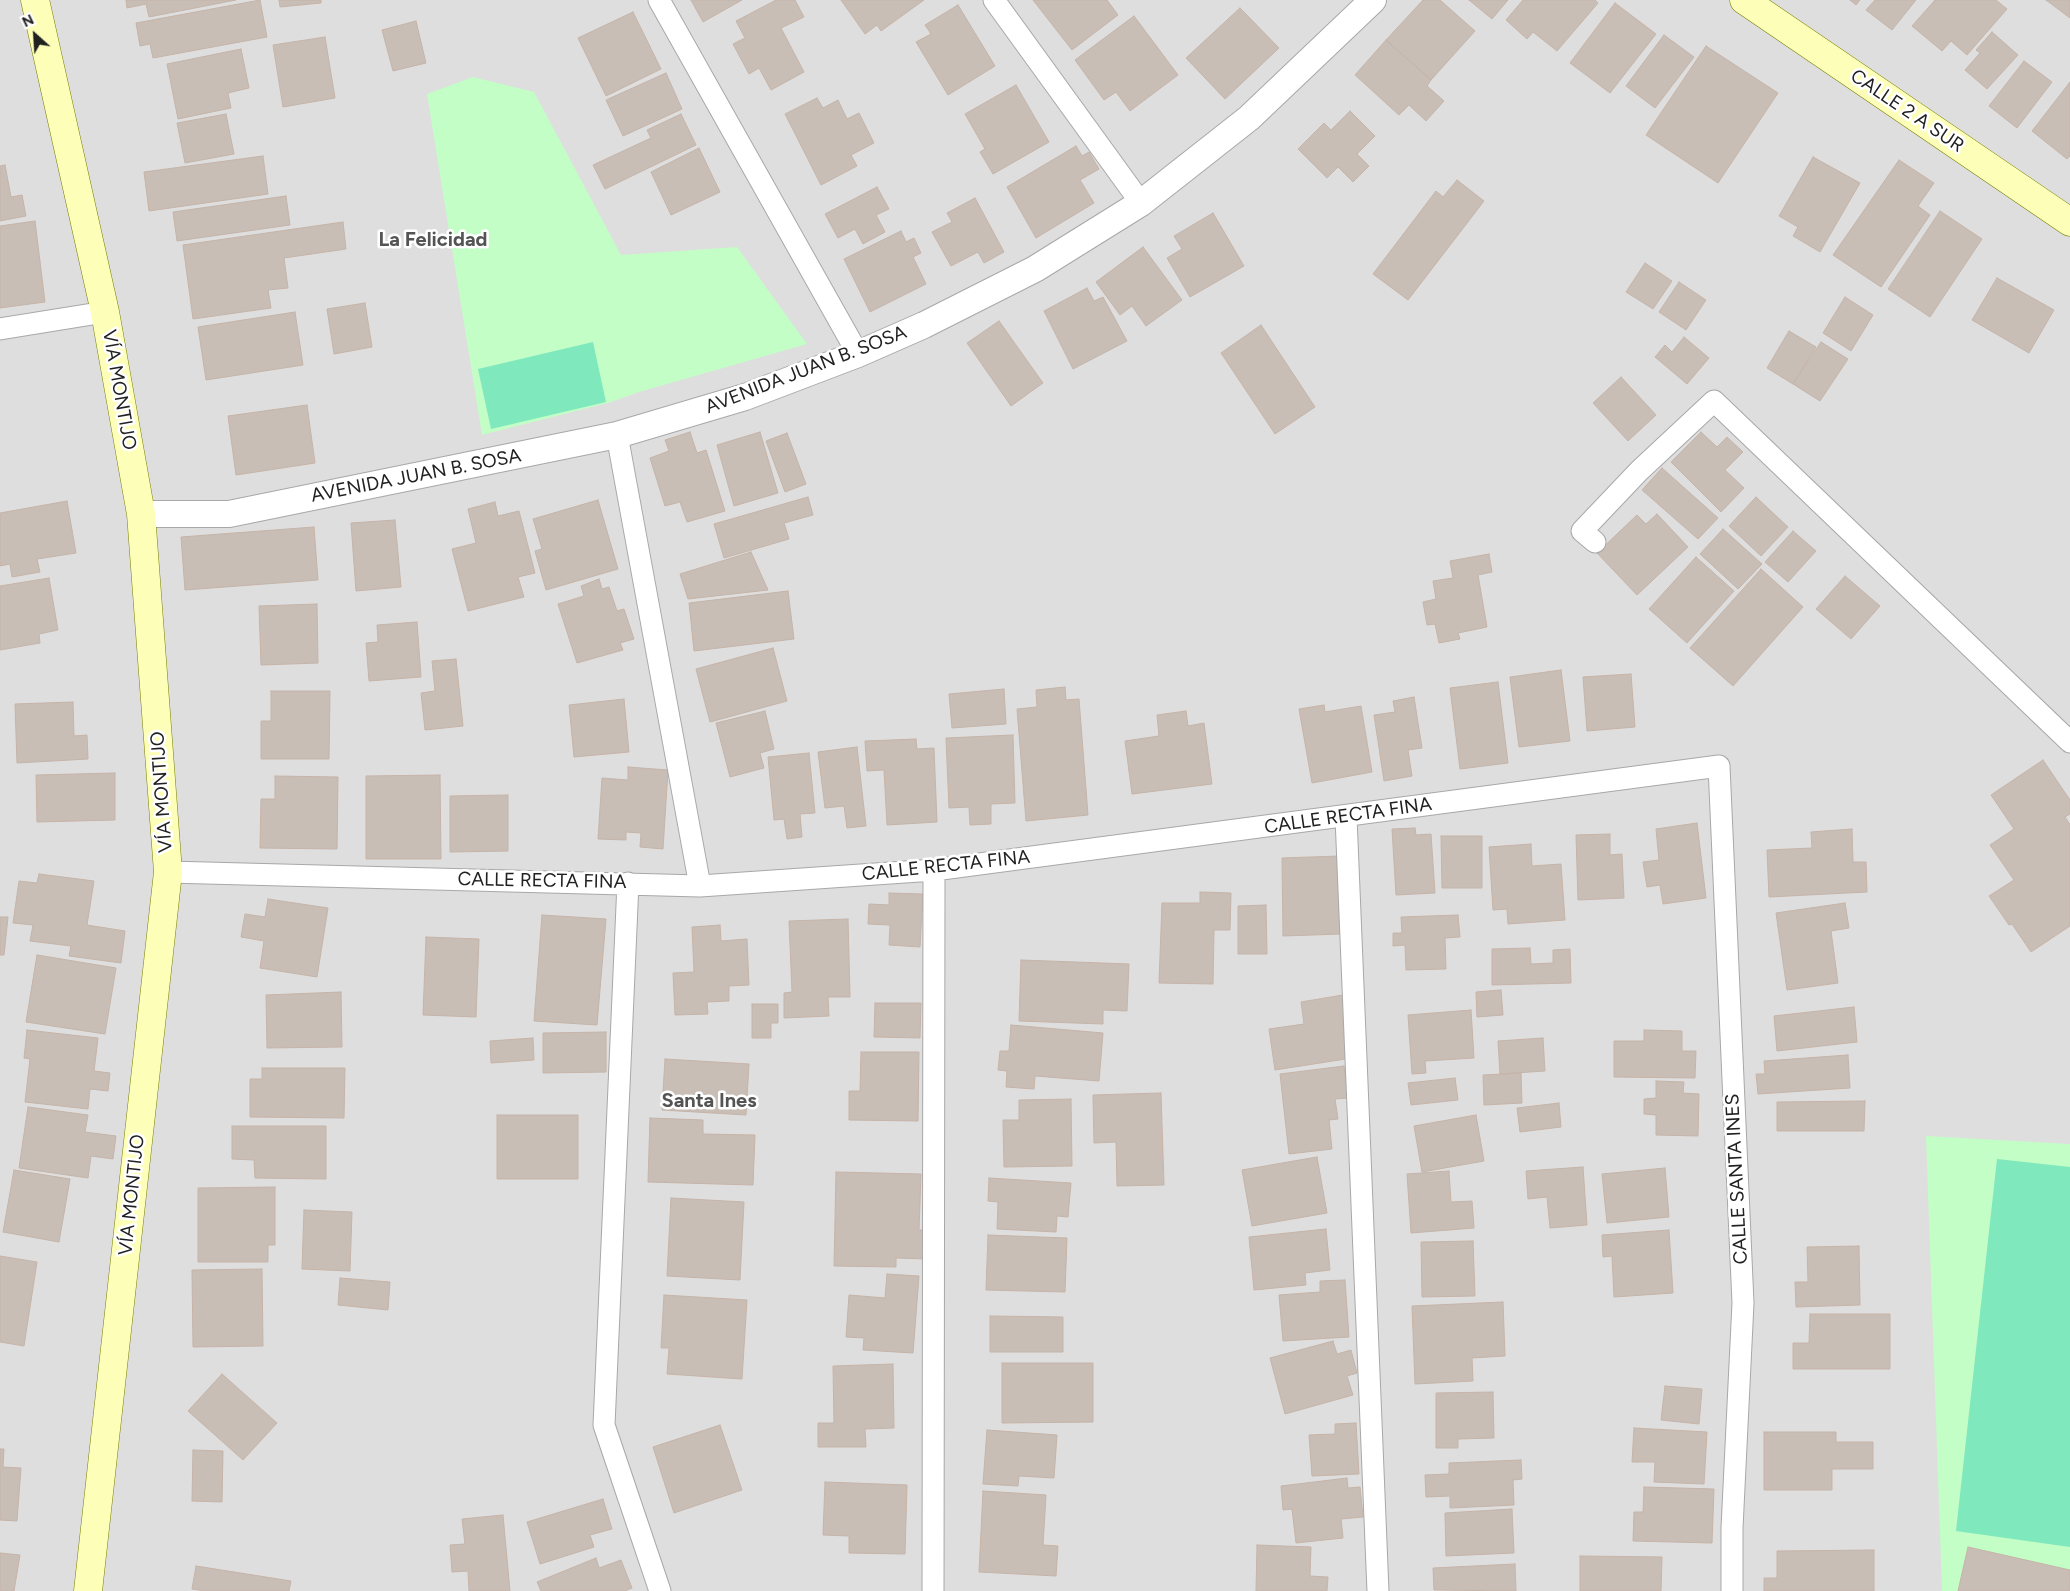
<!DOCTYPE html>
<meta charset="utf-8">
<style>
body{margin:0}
#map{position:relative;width:2070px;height:1591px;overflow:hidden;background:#f2eee7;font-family:Figtree,sans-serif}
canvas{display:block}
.north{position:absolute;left:10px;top:10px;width:50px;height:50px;-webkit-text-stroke:4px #fff;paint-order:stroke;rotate:334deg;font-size:14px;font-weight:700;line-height:20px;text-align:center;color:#212121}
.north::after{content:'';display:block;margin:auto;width:18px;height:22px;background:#212121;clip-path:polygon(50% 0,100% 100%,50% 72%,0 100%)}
</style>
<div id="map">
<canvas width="2070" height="1591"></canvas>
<div class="north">N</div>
</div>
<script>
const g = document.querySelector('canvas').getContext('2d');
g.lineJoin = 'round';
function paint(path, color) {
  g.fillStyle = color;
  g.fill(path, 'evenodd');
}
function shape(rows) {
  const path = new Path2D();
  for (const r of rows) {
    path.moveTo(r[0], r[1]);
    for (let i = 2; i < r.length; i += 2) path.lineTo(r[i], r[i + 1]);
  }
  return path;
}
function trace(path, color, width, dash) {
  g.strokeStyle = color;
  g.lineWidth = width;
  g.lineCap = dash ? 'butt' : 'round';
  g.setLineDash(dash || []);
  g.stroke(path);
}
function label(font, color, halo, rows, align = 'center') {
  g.font = font + ' Figtree,sans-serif';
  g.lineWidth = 5;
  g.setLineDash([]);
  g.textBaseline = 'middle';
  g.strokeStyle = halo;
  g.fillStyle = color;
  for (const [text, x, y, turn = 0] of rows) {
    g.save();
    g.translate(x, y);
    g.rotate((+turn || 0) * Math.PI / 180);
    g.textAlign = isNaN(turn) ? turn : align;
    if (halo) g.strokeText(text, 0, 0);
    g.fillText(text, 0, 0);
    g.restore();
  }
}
const residential = shape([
 [0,0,2070,0,2070,1591,0,1591]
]);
const park = shape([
 [473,77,534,92,621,255,737,247,807,344,639,392,611,402,482,435,427,94],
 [1926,1136,2070,1144,2070,1591,1942,1591]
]);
const pitch = shape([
 [593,342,606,402,491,429,478,369],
 [1997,1159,2070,1167,2070,1547,1956,1531]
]);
const building = shape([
 [126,0,236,0,149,17,146,4,127,8,126,0],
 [260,0,267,37,153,58,150,44,140,46,136,23,260,0],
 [279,0,321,0,321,3,280,7,279,0],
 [691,0,742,0,703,22,691,0],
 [776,0,795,0,804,17,781,28,804,72,771,90,759,68,749,74,733,44,745,38,736,21,776,0],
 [841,0,924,0,881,31,877,25,865,34,841,0],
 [1033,0,1107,0,1118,15,1072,50,1033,0],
 [1423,0,1440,0,1475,31,1431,80,1386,40,1423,0],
 [1469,0,1508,0,1492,19,1469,0],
 [1523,0,1595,0,1598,3,1557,51,1533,32,1527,39,1506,20,1523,0],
 [1850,0,1860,0,1856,5,1850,0],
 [1875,0,1916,0,1892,30,1866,10,1875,0],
 [1935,0,1996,0,2007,9,1967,55,1951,41,1942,51,1912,26,1935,0],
 [2046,0,2070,0,2070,18,2046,0],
 [1615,3,1656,34,1610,93,1570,63,1615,3],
 [958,5,995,66,948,95,916,42,931,34,925,25,958,5],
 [1240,8,1279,48,1225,99,1186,58,1240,8],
 [633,12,661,69,606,96,578,38,633,12],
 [1134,16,1178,75,1130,111,1116,92,1104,100,1075,60,1134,16],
 [416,21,426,63,393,71,382,30,416,21],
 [1992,32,2018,55,1987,89,1965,70,1980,53,1976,50,1992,32],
 [1664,35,1694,57,1655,108,1626,86,1664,35],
 [325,37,335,98,283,107,273,45,325,37],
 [1386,40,1431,80,1427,86,1444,101,1426,121,1409,105,1399,115,1355,75,1386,40],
 [1706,46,1778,93,1718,183,1646,135,1706,46],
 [241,49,249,88,228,93,231,108,178,119,167,64,241,49],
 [2024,61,2052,82,2017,128,1989,106,2024,61],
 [666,73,682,109,623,136,606,100,666,73],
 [2070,82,2070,156,2067,159,2032,131,2070,82],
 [1016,85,1049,142,993,174,980,152,985,149,965,114,1016,85],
 [817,98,823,108,838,100,847,119,859,113,874,143,851,155,857,166,821,185,785,114,817,98],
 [1350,111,1375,136,1357,154,1369,166,1353,182,1338,167,1327,178,1298,149,1324,123,1331,130,1350,111],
 [226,114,234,154,185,163,177,123,226,114],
 [681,114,696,145,605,189,593,165,651,138,647,130,681,114],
 [1076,146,1082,156,1089,152,1099,169,1080,180,1094,203,1036,238,1007,187,1076,146],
 [699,148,720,192,671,215,651,172,699,148],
 [263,156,268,194,149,211,144,172,263,156],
 [1813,157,1860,183,1820,252,1793,236,1798,227,1779,216,1813,157],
 [1899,160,1934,183,1918,206,1930,215,1881,287,1833,255,1899,160],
 [5,165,11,197,22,195,26,216,0,221,0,166,5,165],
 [1457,180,1484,201,1408,300,1373,274,1436,191,1443,197,1457,180],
 [877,187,889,209,876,215,885,232,863,244,855,229,838,238,825,214,877,187],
 [286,196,290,225,177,241,173,212,286,196],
 [975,198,1004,252,984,263,978,252,951,266,932,232,952,222,947,213,975,198],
 [1940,211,1982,239,1930,317,1888,289,1940,211],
 [1213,213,1244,266,1190,297,1167,258,1182,249,1174,236,1213,213],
 [35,221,45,302,0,308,0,226,35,221],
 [343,222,346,249,284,258,288,288,268,290,271,308,193,319,183,245,343,222],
 [901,231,906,242,914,238,921,253,913,257,926,284,870,312,844,259,901,231],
 [1143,247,1182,300,1146,326,1132,306,1120,315,1096,282,1143,247],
 [1645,263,1672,281,1653,309,1626,292,1645,263],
 [1997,278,2054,310,2029,353,1972,320,1997,278],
 [1679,282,1706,300,1686,330,1659,312,1679,282],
 [1087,288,1094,301,1103,297,1127,341,1073,369,1044,311,1087,288],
 [1845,297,1873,315,1851,351,1823,333,1845,297],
 [365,303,372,347,334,354,327,309,365,303],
 [295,312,303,365,206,380,198,327,295,312],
 [999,321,1043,383,1011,406,967,343,999,321],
 [1261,325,1315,407,1275,434,1221,353,1261,325],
 [1789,331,1816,347,1793,384,1767,368,1789,331],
 [1684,337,1709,358,1687,384,1655,357,1665,345,1672,352,1684,337],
 [1821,342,1848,359,1820,401,1793,384,1821,342],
 [1621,377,1656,415,1628,441,1593,403,1621,377],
 [307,405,315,463,236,475,228,416,307,405],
 [690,432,697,453,706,450,725,511,687,522,680,502,665,506,650,458,669,451,665,440,690,432],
 [760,432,778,493,734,506,717,445,760,432],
 [1701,432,1717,447,1727,437,1743,452,1725,470,1744,488,1721,512,1671,462,1701,432],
 [787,433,806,484,785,492,766,441,787,433],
 [1662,468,1718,518,1698,539,1642,490,1662,468],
 [808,497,813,515,784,523,789,539,724,558,714,524,808,497],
 [1756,497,1788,527,1761,556,1729,526,1756,497],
 [598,500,618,569,546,590,535,551,542,549,533,519,598,500],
 [67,501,76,553,37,559,40,572,12,577,10,564,0,566,0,513,67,501],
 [495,502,498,516,519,511,535,573,518,577,524,597,468,611,452,549,476,543,468,509,495,502],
 [1657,514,1688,547,1637,595,1597,553,1637,515,1646,524,1657,514],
 [395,520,401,587,356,591,351,523,395,520],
 [314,527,318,580,185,590,181,537,314,527],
 [1723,529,1762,564,1738,589,1700,554,1723,529],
 [1793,531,1816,551,1788,582,1765,562,1793,531],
 [751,552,768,590,688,599,680,574,751,552],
 [1489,554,1492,572,1478,575,1487,627,1458,633,1460,639,1439,643,1435,624,1427,625,1423,602,1436,599,1433,581,1453,578,1450,561,1489,554],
 [1696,557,1734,591,1687,643,1649,609,1696,557],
 [1761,569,1803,607,1733,686,1690,648,1761,569],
 [1845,576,1880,606,1851,639,1816,609,1845,576],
 [49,578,58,630,39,634,40,643,0,650,0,586,49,578],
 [599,579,602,589,609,587,617,611,624,609,634,639,620,643,623,650,577,663,558,604,584,596,581,586,599,579],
 [788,591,794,639,694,651,689,603,788,591],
 [317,604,318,663,261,665,259,606,317,604],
 [417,622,421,677,369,681,366,643,378,642,377,625,417,622],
 [773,648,787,701,710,722,696,669,773,648],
 [456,659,463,726,425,730,421,693,435,691,432,661,456,659],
 [1561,670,1570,741,1519,747,1510,677,1561,670],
 [1631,674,1635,727,1587,731,1583,677,1631,674],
 [1498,682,1508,763,1460,769,1450,688,1498,682],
 [1065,687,1066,700,1079,699,1088,815,1026,821,1017,709,1037,707,1036,690,1065,687],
 [1004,689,1006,724,952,728,949,694,1004,689],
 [271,691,330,691,329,759,261,759,261,721,271,721,271,691],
 [1414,697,1422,748,1408,750,1412,776,1384,781,1374,715,1395,712,1393,701,1414,697],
 [624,699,629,752,574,757,569,705,624,699],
 [73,702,74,736,87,735,88,759,17,763,15,704,73,702],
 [1324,705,1325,712,1361,706,1372,772,1312,783,1299,709,1324,705],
 [765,711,774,749,760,753,764,768,730,777,716,723,765,711],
 [1186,711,1188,726,1204,723,1212,784,1132,794,1125,741,1159,736,1157,715,1186,711],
 [1013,735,1015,803,991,804,991,824,970,825,969,807,949,808,946,738,1013,735],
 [916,739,917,749,934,748,937,822,887,825,884,770,867,771,865,741,916,739],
 [857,747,866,826,847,828,844,806,825,808,818,752,857,747],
 [809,753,815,813,800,814,802,837,787,839,784,819,774,820,768,757,809,753],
 [2043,760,2070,800,2070,814,2065,817,2070,825,2070,926,2031,952,2012,924,2009,925,1989,896,2014,880,1990,845,2014,829,1991,795,2043,760],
 [628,767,668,770,663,849,640,847,641,833,626,832,626,840,598,839,602,778,628,780,628,767],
 [115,773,115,820,37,822,36,775,115,773],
 [440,775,441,859,366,859,366,776,440,775],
 [275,776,338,777,337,849,260,848,261,799,275,799,275,776],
 [508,795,508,851,450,852,450,796,508,795],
 [1697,823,1706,898,1663,904,1660,885,1647,887,1643,862,1659,860,1656,829,1697,823],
 [1415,828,1416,835,1431,834,1435,893,1396,895,1392,829,1415,828],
 [1852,829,1853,862,1866,862,1867,892,1769,897,1767,850,1812,848,1811,832,1852,829],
 [1610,834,1610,855,1622,854,1624,898,1578,900,1576,835,1610,834],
 [1441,836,1482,836,1482,888,1442,888,1441,836],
 [1531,844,1532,866,1561,864,1565,920,1508,924,1507,909,1493,910,1489,847,1531,844],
 [1339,856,1341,934,1283,936,1282,858,1339,856],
 [39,874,94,881,87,925,125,931,121,963,69,956,71,946,30,941,33,925,13,923,19,881,37,883,39,874],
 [1200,892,1231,893,1230,930,1214,930,1213,984,1159,983,1162,903,1200,903,1200,892],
 [889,893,923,894,920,947,889,945,890,925,868,924,869,904,889,905,889,893],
 [268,899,328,908,317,977,260,968,264,941,241,937,245,914,265,917,268,899],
 [1845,903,1849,928,1831,931,1838,983,1787,990,1776,913,1845,903],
 [1266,905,1267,954,1238,954,1238,906,1266,905],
 [542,915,606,919,597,1025,534,1021,542,915],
 [1458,915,1460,937,1445,938,1446,969,1406,970,1405,945,1393,946,1393,933,1402,933,1401,917,1458,915],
 [0,917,8,917,4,955,0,955,0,917],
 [848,919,850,997,828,997,829,1016,784,1018,784,993,792,992,789,921,848,919],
 [720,925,721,941,747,939,749,985,729,986,729,1001,707,1002,708,1014,675,1015,673,973,694,972,692,927,720,925],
 [426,937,479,939,476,1017,423,1015,426,937],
 [1530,948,1531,964,1553,963,1553,950,1570,949,1571,983,1492,985,1492,949,1530,948],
 [37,955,116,968,105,1034,26,1022,37,955],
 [1021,960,1129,964,1127,1011,1103,1010,1103,1024,1019,1021,1021,960],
 [1501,990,1503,1015,1477,1017,1476,992,1501,990],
 [341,992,342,1047,267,1048,266,995,341,992],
 [1343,995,1352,1058,1275,1070,1269,1029,1304,1024,1301,1002,1343,995],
 [875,1003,921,1003,920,1038,874,1037,875,1003],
 [752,1004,778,1004,778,1023,771,1023,771,1038,752,1038,752,1004],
 [1854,1007,1857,1042,1777,1051,1774,1016,1854,1007],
 [1471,1010,1474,1058,1425,1061,1426,1073,1412,1074,1408,1015,1471,1010],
 [1011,1025,1103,1033,1099,1081,1035,1076,1034,1089,1006,1087,1007,1071,998,1070,1000,1051,1009,1051,1011,1025],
 [27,1030,98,1038,94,1071,110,1073,108,1091,90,1089,88,1109,25,1102,30,1059,24,1058,27,1030],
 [1644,1030,1682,1031,1682,1051,1696,1051,1695,1078,1614,1077,1614,1041,1644,1041,1644,1030],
 [606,1032,606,1072,543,1073,543,1033,606,1032],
 [533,1038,534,1060,491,1063,490,1041,533,1038],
 [1543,1038,1545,1071,1500,1074,1498,1041,1543,1038],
 [861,1052,919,1052,918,1121,849,1120,849,1091,860,1091,861,1052],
 [1848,1055,1850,1088,1758,1094,1756,1074,1765,1074,1764,1061,1848,1055],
 [665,1059,749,1064,746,1115,662,1110,665,1059],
 [1344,1066,1348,1098,1335,1099,1338,1119,1329,1120,1332,1149,1289,1154,1280,1074,1344,1066],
 [262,1068,345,1068,344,1118,250,1117,250,1079,262,1079,262,1068],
 [1521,1073,1522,1103,1484,1105,1483,1075,1521,1073],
 [1455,1078,1458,1100,1411,1105,1408,1083,1455,1078],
 [1656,1081,1684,1082,1683,1093,1699,1094,1698,1136,1656,1135,1656,1115,1644,1114,1644,1099,1656,1098,1656,1081],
 [1161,1093,1164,1185,1117,1186,1116,1142,1094,1143,1093,1095,1161,1093],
 [1071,1099,1072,1166,1004,1167,1003,1120,1019,1120,1019,1100,1071,1099],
 [1865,1101,1864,1131,1777,1131,1777,1102,1865,1101],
 [1559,1103,1561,1127,1520,1132,1517,1108,1559,1103],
 [28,1107,88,1115,85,1132,116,1136,113,1159,91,1156,88,1178,19,1168,28,1107],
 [497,1115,578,1115,578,1179,497,1179,497,1115],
 [1476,1115,1484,1161,1422,1172,1414,1126,1476,1115],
 [650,1118,703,1120,703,1134,755,1135,753,1185,648,1182,650,1118],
 [232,1126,326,1126,326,1179,255,1178,254,1160,232,1159,232,1126],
 [1317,1157,1327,1213,1252,1226,1242,1170,1317,1157],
 [1583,1167,1587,1225,1550,1228,1547,1197,1528,1199,1526,1171,1583,1167],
 [1665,1168,1669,1217,1607,1223,1602,1174,1665,1168],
 [14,1170,70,1179,59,1242,3,1232,14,1170],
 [1449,1171,1451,1202,1472,1201,1474,1228,1411,1233,1407,1174,1449,1171],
 [836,1172,921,1174,919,1230,928,1230,927,1259,896,1258,896,1267,834,1266,836,1172],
 [989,1178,1071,1183,1068,1217,1057,1216,1056,1232,997,1229,998,1202,988,1201,989,1178],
 [275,1187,275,1245,268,1245,268,1262,198,1262,198,1188,275,1187],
 [671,1198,744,1202,740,1280,667,1276,671,1198],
 [304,1210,352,1212,350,1271,302,1269,304,1210],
 [1326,1229,1330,1270,1305,1273,1306,1285,1254,1290,1249,1237,1326,1229],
 [1669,1230,1673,1293,1614,1297,1612,1256,1603,1257,1602,1235,1669,1230],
 [988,1235,1067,1238,1065,1292,986,1290,988,1235],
 [1473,1241,1475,1296,1422,1297,1421,1242,1473,1241],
 [1859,1246,1860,1305,1796,1307,1795,1282,1808,1282,1807,1247,1859,1246],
 [0,1256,37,1262,24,1346,0,1342,0,1256],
 [262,1269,263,1346,193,1347,192,1270,262,1269],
 [887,1274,919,1276,913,1353,863,1350,864,1338,846,1337,849,1295,885,1298,887,1274],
 [340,1278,390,1282,388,1310,338,1305,340,1278],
 [1345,1280,1349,1337,1283,1341,1279,1295,1320,1292,1320,1281,1345,1280],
 [664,1295,747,1300,742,1379,667,1374,669,1348,661,1348,664,1295],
 [1503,1302,1505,1356,1472,1358,1473,1381,1415,1384,1412,1306,1503,1302],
 [1810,1314,1890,1314,1890,1369,1793,1369,1793,1343,1809,1343,1810,1314],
 [990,1316,1063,1317,1063,1352,990,1352,990,1316],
 [1333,1341,1337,1354,1351,1350,1357,1373,1347,1376,1353,1395,1285,1414,1270,1358,1333,1341],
 [1002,1363,1093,1363,1093,1422,1002,1423,1002,1363],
 [893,1364,894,1428,865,1429,866,1447,818,1447,818,1423,834,1423,833,1366,893,1364],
 [222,1374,277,1423,243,1460,188,1411,222,1374],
 [1665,1386,1702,1389,1699,1424,1661,1420,1665,1386],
 [1493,1392,1494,1438,1458,1439,1458,1448,1436,1448,1436,1393,1493,1392],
 [1356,1423,1359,1474,1312,1476,1309,1435,1335,1434,1335,1424,1356,1423],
 [720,1425,742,1490,674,1513,653,1447,720,1425],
 [1634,1428,1707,1432,1704,1484,1654,1482,1655,1462,1632,1462,1634,1428],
 [987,1430,1057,1435,1054,1478,1019,1476,1018,1486,983,1484,987,1430],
 [1764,1432,1836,1432,1836,1442,1873,1442,1873,1469,1832,1469,1832,1490,1764,1490,1764,1432],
 [0,1449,4,1449,3,1467,21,1468,17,1521,0,1520,0,1449],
 [193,1450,223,1451,222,1502,192,1501,193,1450],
 [1521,1460,1522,1479,1513,1480,1514,1505,1450,1508,1450,1496,1426,1497,1425,1475,1449,1474,1449,1463,1521,1460],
 [1347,1478,1348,1488,1360,1487,1363,1517,1341,1519,1343,1538,1296,1543,1292,1509,1283,1510,1281,1486,1347,1478],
 [825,1482,907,1485,905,1554,849,1553,849,1536,823,1535,825,1482],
 [1644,1487,1714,1489,1712,1543,1633,1541,1634,1512,1643,1512,1644,1487],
 [983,1491,1046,1495,1043,1545,1058,1546,1056,1576,979,1572,983,1491],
 [603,1499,612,1529,590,1535,594,1547,540,1564,527,1522,603,1499],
 [1512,1509,1514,1553,1446,1556,1445,1513,1512,1509],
 [503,1515,510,1591,469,1591,468,1571,452,1572,450,1545,465,1544,462,1519,503,1515],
 [1257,1545,1311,1547,1310,1576,1328,1577,1327,1591,1256,1591,1257,1545],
 [1968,1547,2070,1570,2070,1591,1958,1591,1968,1547],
 [1874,1550,1874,1591,1764,1591,1764,1578,1777,1578,1777,1551,1874,1550],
 [0,1553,20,1555,14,1591,0,1591,0,1553],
 [1580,1556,1662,1557,1661,1591,1580,1591,1580,1556],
 [596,1558,599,1568,621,1560,632,1588,625,1591,541,1591,537,1582,596,1558],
 [1515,1564,1516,1591,1434,1590,1433,1568,1515,1564],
 [196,1566,291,1581,289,1591,205,1591,192,1589,196,1566]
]);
const minor = shape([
 [659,0,858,354],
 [994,0,1141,203],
 [0,329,105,312],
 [617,435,700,886],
 [1595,542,1582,531,1639,471,1714,401,2070,742],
 [1346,817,1378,1591],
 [168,872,700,886,934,870,1719,766,1743,1303,1732,1528,1732,1591],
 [628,883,604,1425,660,1591],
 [933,1591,934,870]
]);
const tertiary = shape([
 [141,514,229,514,617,435,745,397,858,354,924,325,1035,269,1141,203,1249,118,1373,0]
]);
const secondary = shape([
 [35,0,105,312,141,514,168,872,88,1591],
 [1744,0,2070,222]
]);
const streetNames = [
 ["CALLE 2 A SUR",1907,111,34],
 ["AVENIDA JUAN B. SOSA",806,370,-21],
 ["VÍA MONTIJO",119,390,80],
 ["AVENIDA JUAN B. SOSA",416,476,-11],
 ["VÍA MONTIJO",162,792,-94],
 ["CALLE RECTA FINA",1348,816,-8],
 ["CALLE RECTA FINA",946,866,-6],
 ["CALLE RECTA FINA",542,881,1],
 ["CALLE SANTA INES",1737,1179,-93],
 ["VÍA MONTIJO",132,1195,-84]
];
const neighbourhoodNames = [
 ["La Felicidad",433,240],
 ["Santa Ines",709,1101]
];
paint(residential, '#dfdede');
paint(park, '#c2fec6');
paint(pitch, '#7fe8bd');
paint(building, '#c8beb6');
trace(building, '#c6b4a8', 1);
trace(minor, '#a8a8a8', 23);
trace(tertiary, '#a8a8a8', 28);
trace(secondary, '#758000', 29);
trace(minor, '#fff', 21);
trace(tertiary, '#fff', 26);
trace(secondary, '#fdffb8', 28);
label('19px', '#212121', '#fff', streetNames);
label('bold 20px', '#545454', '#fff', neighbourhoodNames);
</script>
